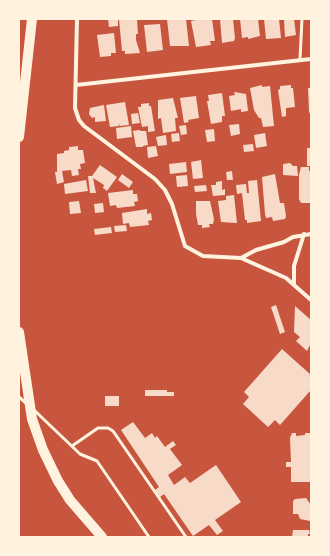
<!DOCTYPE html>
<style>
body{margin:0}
#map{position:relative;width:330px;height:556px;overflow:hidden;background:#c8553d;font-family:"Golos Text",sans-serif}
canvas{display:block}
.frame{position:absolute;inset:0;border:20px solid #fff3e0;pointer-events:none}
</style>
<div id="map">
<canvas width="330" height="556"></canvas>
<div class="frame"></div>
</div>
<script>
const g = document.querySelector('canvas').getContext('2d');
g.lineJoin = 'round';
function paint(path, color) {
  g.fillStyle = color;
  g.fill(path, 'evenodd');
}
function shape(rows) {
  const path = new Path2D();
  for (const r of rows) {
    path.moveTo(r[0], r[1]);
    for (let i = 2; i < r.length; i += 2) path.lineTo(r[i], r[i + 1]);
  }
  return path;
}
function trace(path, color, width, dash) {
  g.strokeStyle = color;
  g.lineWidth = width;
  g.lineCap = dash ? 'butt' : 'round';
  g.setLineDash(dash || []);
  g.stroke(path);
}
const building = shape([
 [108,19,118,19,118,26,109,27],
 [119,19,137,19,138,34,136,34,136,40,140,53,125,54,125,51,122,51],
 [167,19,186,19,189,46,170,46],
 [200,19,212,19,215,41,210,41,211,45,196,47,191,21],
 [220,19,233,19,235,38,234,41,222,43],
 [240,19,258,19,260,36,248,39,248,37,242,38],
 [264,19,279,19,281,38,266,39],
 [284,19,294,19,296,35,285,37],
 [160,24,163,50,147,52,144,25],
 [114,33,116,53,111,53,111,56,100,57,97,35],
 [262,85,262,87,270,86,274,126,263,127,261,118,259,118,254,110,250,88],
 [291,85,291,88,293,88,295,107,286,108,286,116,282,117,278,90,280,89,280,86],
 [308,88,311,88,311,115,309,112],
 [234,92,246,94,248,111,241,112,241,109,231,111,229,96,235,95],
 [222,93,225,116,222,116,222,122,211,124,207,101,209,101,208,95],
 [196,96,199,118,188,120,189,122,184,123,180,98],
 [173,98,178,118,175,118,176,131,163,133,161,118,158,119,158,100],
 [125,102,129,125,120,126,118,123,119,126,110,127,106,105],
 [149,103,149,106,151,106,155,131,148,132,148,126,142,127,138,107,141,107,141,104],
 [104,105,106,121,95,122,95,117,92,118,89,114,90,108],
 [138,113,140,123,132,124,131,114],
 [239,124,240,134,231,136,229,125],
 [186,125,187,134,181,135,179,126],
 [131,126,132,137,117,139,116,128],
 [214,129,215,141,207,142,205,130],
 [139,130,141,131,146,131,148,145,143,146,143,147,136,147,133,131],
 [179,133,180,141,172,142,171,134],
 [265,133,267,146,256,148,254,135],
 [166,135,167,145,158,146,156,137],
 [253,144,254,151,244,152,243,145],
 [78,146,78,150,83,150,85,163,80,164,81,169,78,169,79,175,72,176,71,170,62,171,64,182,57,184,55,172,57,172,57,154,64,153,64,151,69,150,69,147],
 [156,146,158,156,148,158,147,147],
 [307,148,311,148,311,166,307,166],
 [201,160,203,178,193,179,191,162],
 [186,162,187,172,170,174,169,164],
 [290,163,293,166,297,166,298,176,283,175,283,164],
 [100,165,117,177,107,191,103,188,104,185,93,178,96,193,90,193,88,176,92,176],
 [301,167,309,167,309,171,311,171,311,203,301,203,299,199,299,175],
 [232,171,233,180,227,180,226,172],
 [122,174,133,182,129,188,118,180],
 [275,174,280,203,284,203,286,216,285,219,273,221,272,217,266,218,265,214,262,177],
 [187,175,188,186,177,187,176,176],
 [86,180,88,191,65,194,64,184],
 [257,180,261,221,247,223,247,220,245,220,242,193,237,194,236,185,246,184,247,193,249,193,248,181],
 [222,181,222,190,225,189,225,195,213,196,211,185,216,185,216,182],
 [206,185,207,191,195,192,194,186],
 [133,190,133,194,137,194,138,201,134,202,135,206,117,208,116,205,110,206,108,193],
 [234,195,237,223,221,222,218,201,226,200,226,196],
 [79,201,81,213,70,214,69,202],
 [196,201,210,201,214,219,213,224,209,224,210,227,202,228,202,225,198,225,196,214],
 [103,203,104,212,95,213,94,204],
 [147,209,147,214,151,213,152,220,148,221,149,225,130,227,129,223,123,224,122,213],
 [126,225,127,231,115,232,114,226],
 [111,227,112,233,95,235,94,229],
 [276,305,285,332,280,334,271,307],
 [295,306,311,320,311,343,307,351,296,341,300,337,294,332],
 [282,349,311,375,311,390,280,425,275,420,268,427,243,404,249,397,244,392],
 [145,390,167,390,167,392,174,392,174,396,145,396],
 [105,396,119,396,119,406,105,406],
 [133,422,145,438,152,433,155,438,157,436,165,447,173,441,176,445,170,449,182,465,168,475,174,485,185,477,190,483,216,465,241,502,215,520,223,531,217,535,209,525,193,536,164,494,160,497,155,490,159,487,121,430],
 [292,433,296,433,296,436,305,435,305,433,310,433,311,435,311,482,291,482,291,467,286,467,286,462,291,462,290,438],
 [306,498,311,505,310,521,300,519,298,514,293,514,293,501,295,499],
 [293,530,309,530,310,534,308,534,308,537,292,537]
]);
const service = shape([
 [300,59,302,19],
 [19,397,27,404],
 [34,410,80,454,97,461,149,537],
 [72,446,98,428,108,428,113,431,186,537]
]);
const minor = shape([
 [77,19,75,108,79,120,84,126,155,179,165,190,172,204,185,246,203,256,241,258,286,278,311,300],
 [76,85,311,59],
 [241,258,256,250,284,242,293,237,311,234],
 [294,285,294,266,304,234]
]);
const motorway = shape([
 [19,137,32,19],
 [19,332,32,419,43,450,58,481,70,500,102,537]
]);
paint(building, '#f7dbc8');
trace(service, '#fff3e0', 3);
trace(minor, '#fff3e0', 4);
trace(motorway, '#fff3e0', 10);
</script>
